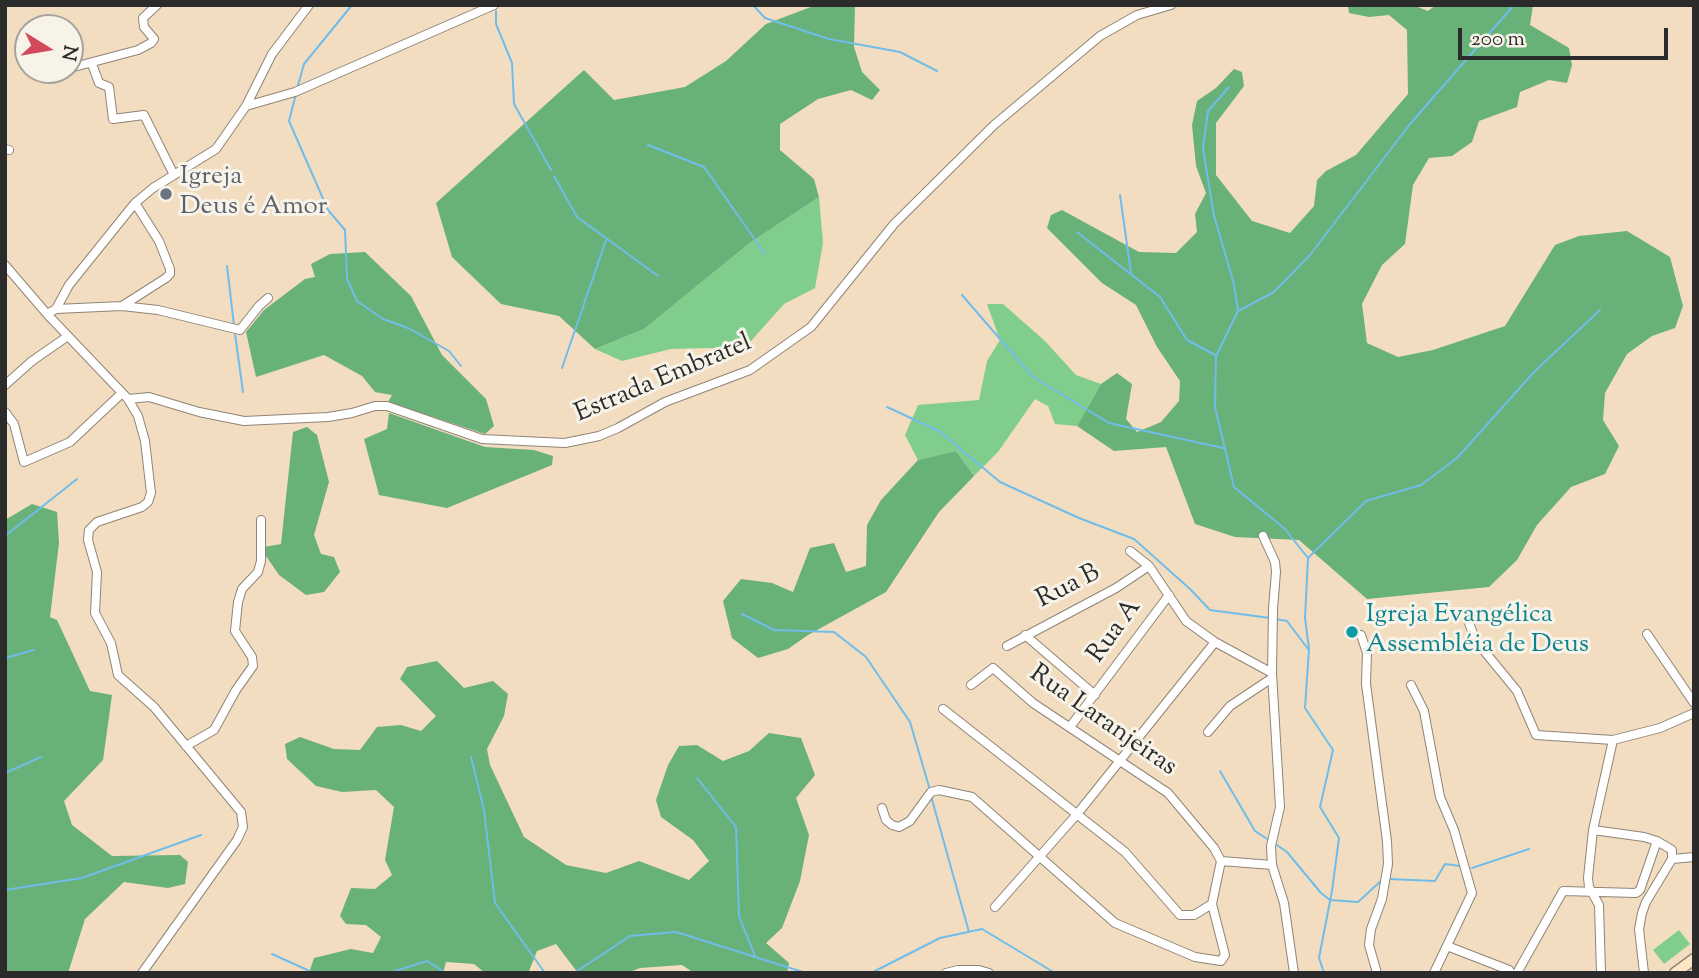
<!DOCTYPE html>
<meta charset="utf-8">
<style>
body{margin:0}
#map{position:relative;width:1699px;height:978px;overflow:hidden;background:#f3ddc0;font-family:"Sorts Mill Goudy",serif}
canvas{display:block}
.frame{position:absolute;inset:0;border:7px solid #2b2b2b;pointer-events:none}
.north{position:absolute;left:14px;top:14px;width:70px;height:70px;box-sizing:border-box;background:#f7f3e8;border:2px solid #a5a39c;border-radius:50%;rotate:101deg;font-size:19px;font-weight:700;line-height:28px;text-align:center;color:#2b2b2b}
.north::after{content:'';display:block;margin:auto;width:24px;height:32px;background:#d1495b;clip-path:polygon(50% 0,100% 100%,50% 72%,0 100%)}
.scale{position:absolute;left:1458px;top:28px;width:210px;height:32px;box-sizing:border-box;border:4px solid #2b2b2b;border-top:0;padding-left:9px;font-size:21px;line-height:24px;white-space:nowrap;color:#2b2b2b;-webkit-text-stroke:5px #f7f3e8;paint-order:stroke}
</style>
<div id="map">
<canvas width="1699" height="978"></canvas>
<div class="frame"></div>
<div class="north">N</div>
<div class="scale">200 m</div>
</div>
<script>
const g = document.querySelector('canvas').getContext('2d');
g.lineJoin = 'round';
function paint(path, color) {
  g.fillStyle = color;
  g.fill(path, 'evenodd');
}
function shape(rows) {
  const path = new Path2D();
  for (const r of rows) {
    path.moveTo(r[0], r[1]);
    for (let i = 2; i < r.length; i += 2) path.lineTo(r[i], r[i + 1]);
  }
  return path;
}
function trace(path, color, width, dash) {
  g.strokeStyle = color;
  g.lineWidth = width;
  g.lineCap = dash ? 'butt' : 'round';
  g.setLineDash(dash || []);
  g.stroke(path);
}
function label(font, color, halo, rows, align = 'center') {
  g.font = font + ' "Sorts Mill Goudy",serif';
  g.lineWidth = 6;
  g.setLineDash([]);
  g.textBaseline = 'middle';
  g.strokeStyle = halo;
  g.fillStyle = color;
  for (const [text, x, y, turn = 0] of rows) {
    g.save();
    g.translate(x, y);
    g.rotate((+turn || 0) * Math.PI / 180);
    g.textAlign = isNaN(turn) ? turn : align;
    if (halo) g.strokeText(text, 0, 0);
    g.fillText(text, 0, 0);
    g.restore();
  }
}
const green = shape([
 [819,197,823,243,815,288,784,304,743,350,710,348,671,349,622,361,595,349,644,329,751,242],
 [987,304,1003,304,1045,341,1076,375,1101,384,1077,426,1055,424,1048,406,1035,399,998,452,974,476,956,451,918,460,905,435,918,405,979,400,987,361,1000,340],
 [1679,930,1690,944,1664,964,1653,950]
]);
const forest = shape([
 [816,5,855,5,854,47,862,72,880,90,872,100,851,90,818,99,780,124,780,150,814,179,819,197,751,242,644,329,595,349,559,316,501,304,452,257,436,203,584,70,614,100,685,87,726,61,766,24],
 [1348,5,1413,5,1428,11,1436,5,1533,5,1530,25,1569,48,1572,65,1567,83,1549,80,1520,92,1517,107,1479,121,1472,142,1452,156,1429,158,1413,185,1405,244,1382,265,1362,304,1367,343,1398,357,1433,350,1505,326,1555,245,1579,236,1627,231,1670,257,1683,306,1675,328,1652,336,1627,354,1605,393,1603,420,1619,446,1605,474,1571,487,1537,525,1517,560,1489,587,1367,599,1299,540,1235,537,1195,524,1166,447,1114,451,1077,426,1101,384,1117,373,1132,384,1126,419,1137,432,1161,422,1179,401,1180,381,1157,347,1136,305,1102,283,1047,228,1051,215,1062,210,1139,252,1176,253,1197,232,1195,214,1206,193,1196,166,1192,125,1197,101,1216,88,1234,69,1242,72,1244,86,1216,123,1216,175,1252,221,1290,233,1314,206,1317,180,1326,171,1356,155,1408,94,1407,30,1389,15,1369,17,1349,13],
 [365,252,411,296,442,355,486,399,494,426,485,434,388,402,392,395,375,392,362,376,324,355,256,377,246,332,264,310,305,279,315,277,311,264,330,254],
 [389,413,485,447,534,450,553,456,552,465,447,508,379,495,364,439,387,429],
 [307,427,317,435,329,482,314,535,321,554,334,557,340,572,324,592,306,595,279,575,264,553,264,547,281,544,293,432],
 [956,451,974,476,939,512,886,592,808,635,788,649,758,658,732,638,723,601,741,579,772,583,793,592,810,548,834,543,846,572,866,566,867,525,881,500,918,460],
 [32,504,57,512,59,543,50,617,57,620,90,691,112,695,103,760,64,801,72,825,112,856,180,855,188,862,185,884,168,888,124,882,85,919,68,973,5,973,5,520],
 [437,661,464,688,493,681,508,694,504,716,487,749,490,765,524,837,566,865,606,873,639,861,689,880,709,861,693,840,661,817,656,800,668,765,679,746,697,745,723,761,749,751,769,733,801,738,815,775,796,798,809,835,800,881,782,928,766,943,789,963,787,973,694,973,682,965,640,968,627,973,578,973,556,944,537,951,529,971,519,973,485,973,474,964,446,962,443,973,309,973,314,958,351,949,373,953,381,937,366,925,346,924,340,916,351,888,375,889,392,875,385,860,394,807,376,790,342,792,316,786,287,759,285,744,300,737,334,749,360,750,377,727,401,725,421,731,436,716,400,679,407,667]
]);
const stream = shape([
 [753,5,765,18,829,39,900,52,937,71],
 [496,11,496,24,512,63,514,104,551,170],
 [1229,87,1208,111,1203,148,1214,216,1234,284,1238,311,1216,356,1215,407,1234,487,1285,529,1308,558,1305,618,1309,649,1305,708,1333,750,1320,807,1339,838,1332,891,1319,958,1324,973],
 [297,89,304,64,352,5],
 [296,94,289,121,328,210,345,230,347,279,357,301,383,319,408,328,449,351,461,366],
 [648,145,704,167,765,254],
 [554,176,577,217,658,276],
 [1120,195,1131,273],
 [1077,232,1160,297,1187,340,1215,355],
 [227,266,234,325],
 [962,295,1032,376,1109,423,1223,448],
 [1238,311,1274,292,1310,255,1410,124,1514,5],
 [235,334,243,392],
 [562,368,606,240],
 [887,407,939,431,1000,482,1079,518,1134,539,1190,589,1210,610,1270,618],
 [5,536,77,479],
 [1308,558,1366,501,1421,485,1457,458,1535,371,1600,310],
 [742,614,774,630,834,632,866,657,910,722,930,790],
 [1275,619,1287,621,1308,649],
 [5,658,34,650],
 [471,757,484,810,495,903,545,973],
 [1220,771,1255,831,1269,840],
 [5,773,41,757],
 [697,778,736,827,739,916,755,956],
 [931,796,969,932],
 [1274,843,1287,852,1321,893,1330,900,1358,902,1382,880],
 [1472,868,1529,849],
 [1389,879,1435,881,1445,864,1460,866],
 [5,890,82,878,201,835],
 [272,954,314,973],
 [389,973,427,961,446,973],
 [574,973,630,936,676,932,806,973],
 [865,973,873,972,940,938,982,929,1055,973],
 [1114,973,1129,973]
]);
const street = shape([
 [92,64,99,83,109,87,113,119,144,115,174,175],
 [70,68,138,50,151,43,154,39,144,27,143,18,157,5],
 [246,106,295,92,494,5],
 [5,149,9,150],
 [5,265,47,314,128,399,138,416,145,441,151,493,148,502,142,507,97,522,89,530,88,540,97,572,95,613,111,643,118,675,154,707,241,812,243,827,237,840,142,973],
 [122,306,166,278,170,274,170,269,159,241,135,203],
 [56,309,122,306,158,310,240,330,259,306,268,298],
 [47,314,56,309,69,285,135,203,153,188,216,149,246,106,272,54,309,5],
 [5,385,32,361,68,336],
 [128,399,149,397,199,412,244,421,328,417,352,413,375,406,387,406,482,439,565,443,599,436,618,428,665,402,750,370,811,327,894,224,994,125,1100,36,1137,15,1171,5],
 [5,412,14,424,24,462,70,442,122,393],
 [1263,536,1275,562,1276,572,1273,609,1272,673],
 [1130,551,1149,566,1186,621,1215,642,1272,673,1280,807,1271,846,1272,865,1284,903,1294,973],
 [1467,618,1476,641,1517,691,1536,735,1613,740,1660,728,1694,713],
 [1647,634,1694,703],
 [1025,635,1095,695],
 [1361,635,1367,653,1366,684,1387,841,1388,864,1382,899,1371,929,1369,945,1377,973],
 [1007,646,1116,588,1149,566],
 [971,685,993,668,1033,703,1168,793,1214,848,1221,861,1272,865],
 [1411,685,1424,711,1440,797,1454,830,1472,893,1434,973],
 [943,709,1125,852,1180,915,1194,915,1212,904],
 [1070,727,1169,595],
 [1208,732,1230,706,1272,678],
 [186,746,214,730,236,690,253,666,252,657,235,631,238,602,242,589,258,572,261,561,261,520],
 [882,808,886,820,892,825,899,827,910,821,931,792,939,790,972,797,1115,923,1195,957,1221,961,1225,955,1212,904,1221,861],
 [1593,830,1644,837,1657,841,1672,850,1672,859,1646,902,1642,913,1639,929,1644,973],
 [1672,859,1694,857],
 [995,907,1078,813,1215,642],
 [1447,946,1509,970,1511,973],
 [946,973,958,970,979,970,989,973],
 [1517,973,1563,891,1636,893,1640,890,1657,841],
 [1601,973,1599,905,1589,887,1588,878,1593,830,1613,740]
]);
const secondary = shape([
 [1675,973,1694,959]
]);
const markers = [
 [166,194,7,"#6b7280"],
 [1352,632,7,"#0f9aa8"]
];
const worshipNames = [
 ["Igreja",180,179],
 ["Deus é Amor",180,209]
];
const streetNames = [
 ["Estrada Embratel",664,380,-23],
 ["Rua B",1069,588,-27],
 ["Rua A",1116,632,-54],
 ["Rua Laranjeiras",1102,722,35]
];
const cultureNames = [
 ["Igreja Evangélica",1366,617],
 ["Assembléia de Deus",1366,647]
];
paint(green, '#81ce8c');
paint(forest, '#68b178');
trace(stream, '#70bdea', 2);
trace(street, '#8f8476', 10);
trace(secondary, '#8f8476', 13);
trace(street, '#fff', 8);
trace(secondary, '#fce6c4', 10);
for (const [x, y, r, color] of markers) {
  const dot = new Path2D();
  dot.arc(x, y, r, 0, 2 * Math.PI);
  g.fillStyle = color;
  g.fill(dot);
  trace(dot, '#f7f3e8', 2.5);
}
label('26px', '#5b616d', '#f7f3e8', worshipNames, 'left');
label('26px', '#2b2b2b', '#f7f3e8', streetNames);
label('26px', '#0d838f', '#f7f3e8', cultureNames, 'left');
</script>
